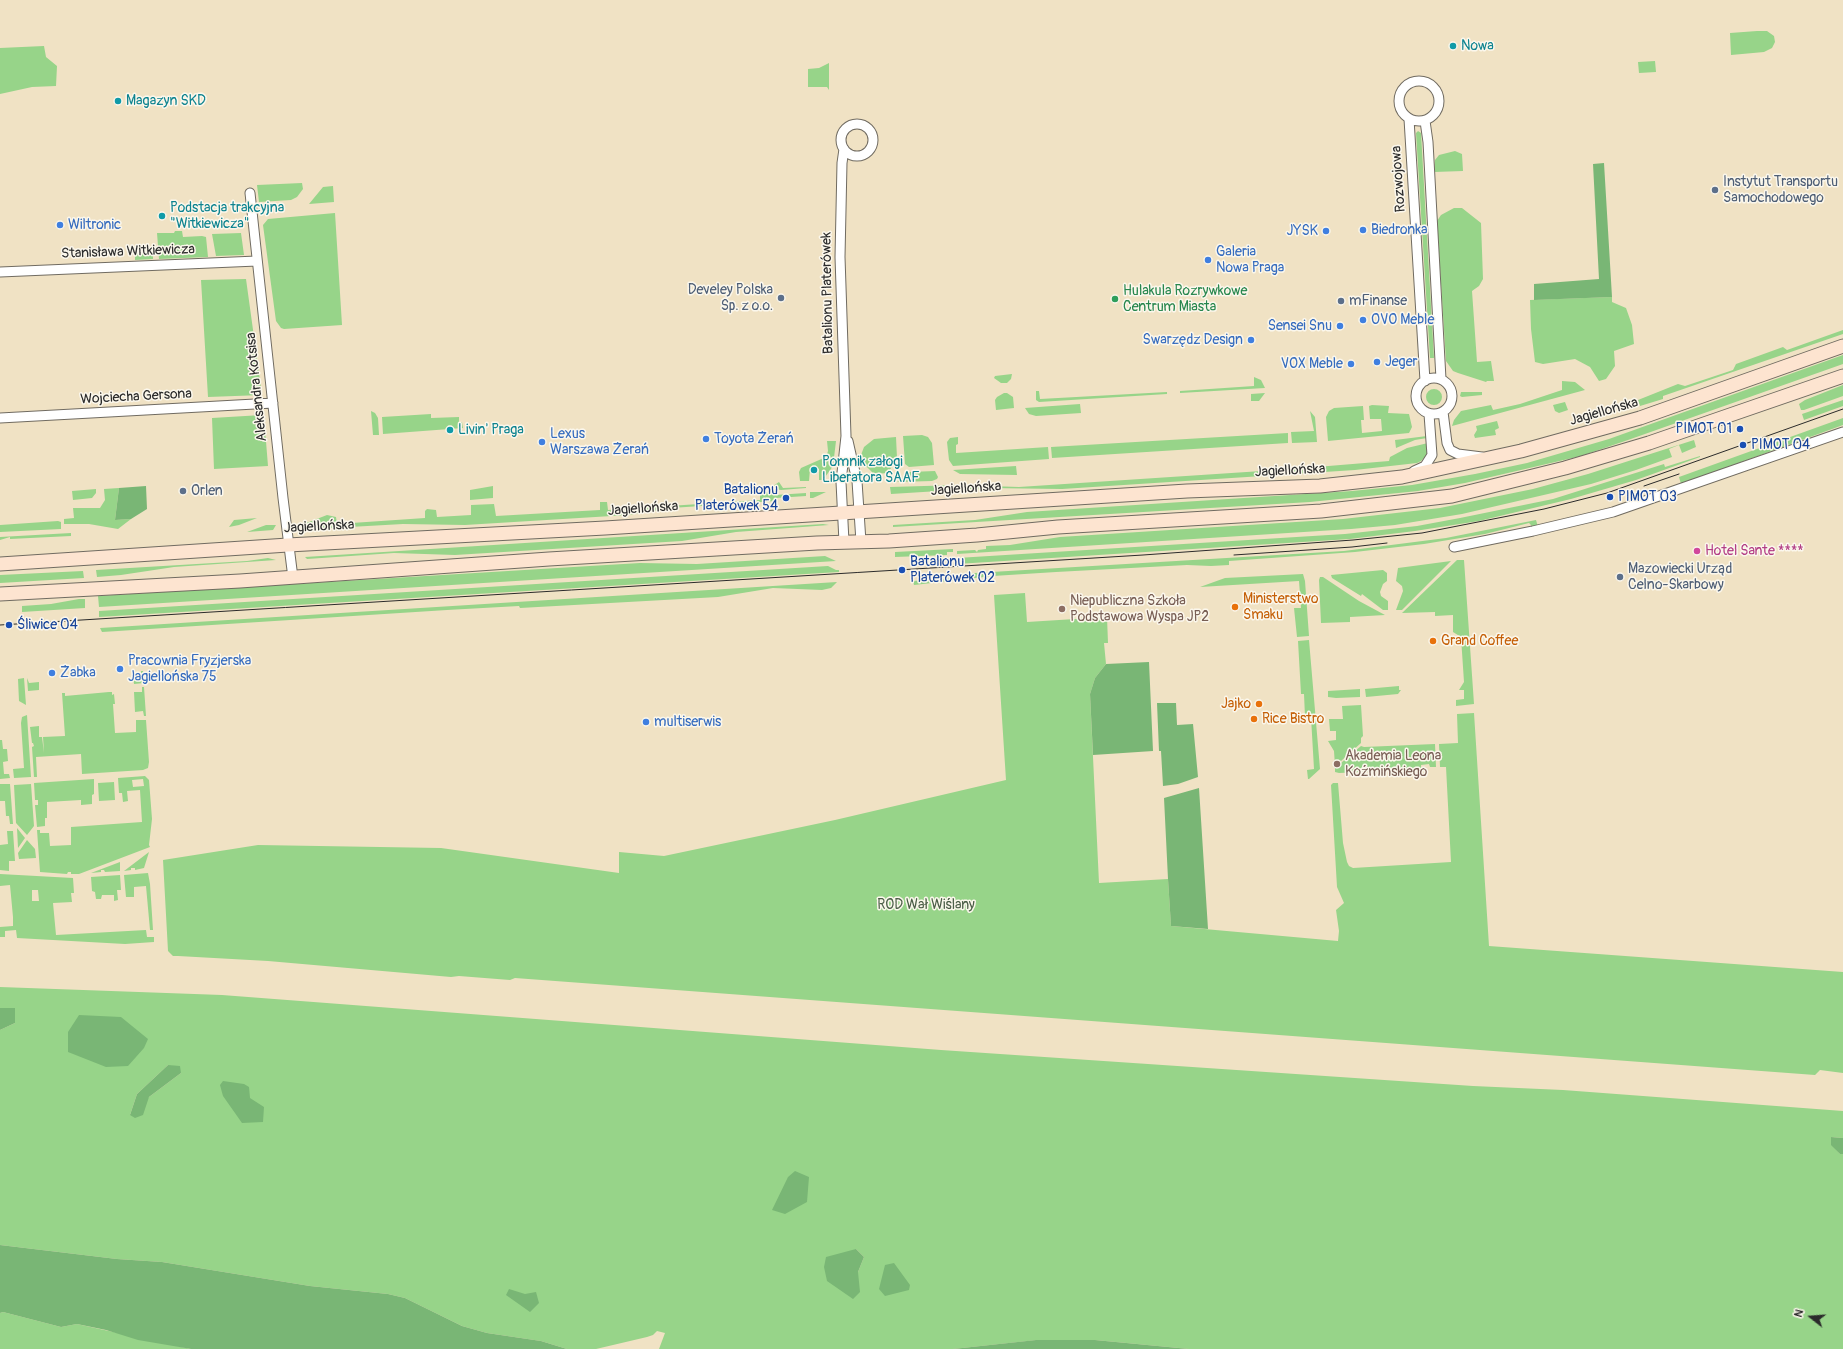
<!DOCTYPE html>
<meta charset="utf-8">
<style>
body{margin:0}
#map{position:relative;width:1843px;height:1349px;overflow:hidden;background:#f0e2c4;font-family:Pangolin,sans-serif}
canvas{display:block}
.north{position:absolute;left:1791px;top:1297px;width:40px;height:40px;-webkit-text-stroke:3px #fbf7ec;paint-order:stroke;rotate:287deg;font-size:11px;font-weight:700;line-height:16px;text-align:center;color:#2b2b2b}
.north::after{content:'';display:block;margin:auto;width:14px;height:18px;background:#2b2b2b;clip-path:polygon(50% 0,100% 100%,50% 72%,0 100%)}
</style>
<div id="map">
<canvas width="1843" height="1349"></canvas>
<div class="north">N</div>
</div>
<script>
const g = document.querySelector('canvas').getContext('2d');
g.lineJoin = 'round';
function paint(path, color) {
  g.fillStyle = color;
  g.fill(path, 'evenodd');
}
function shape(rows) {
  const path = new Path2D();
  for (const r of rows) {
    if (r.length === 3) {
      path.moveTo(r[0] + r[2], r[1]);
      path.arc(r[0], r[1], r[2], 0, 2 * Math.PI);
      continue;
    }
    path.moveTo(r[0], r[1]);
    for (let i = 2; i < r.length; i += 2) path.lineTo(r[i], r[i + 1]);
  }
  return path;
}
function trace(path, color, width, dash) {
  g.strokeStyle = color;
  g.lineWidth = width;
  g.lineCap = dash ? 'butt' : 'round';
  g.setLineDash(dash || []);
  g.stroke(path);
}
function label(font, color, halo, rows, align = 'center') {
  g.font = font + ' Pangolin,sans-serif';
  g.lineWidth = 3;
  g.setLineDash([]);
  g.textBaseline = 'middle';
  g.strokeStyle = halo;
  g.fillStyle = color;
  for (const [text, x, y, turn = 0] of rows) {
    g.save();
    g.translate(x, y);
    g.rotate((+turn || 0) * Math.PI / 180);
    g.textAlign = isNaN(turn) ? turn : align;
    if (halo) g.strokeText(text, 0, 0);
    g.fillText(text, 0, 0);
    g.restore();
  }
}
const green = shape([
 [1757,31,1767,31,1774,36,1775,42,1772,48,1764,52,1731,55,1730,33],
 [44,46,46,57,57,66,56,86,32,87,0,94,0,48],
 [1655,61,1656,72,1639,73,1638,62],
 [829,63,829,90,827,87,808,87,808,69,819,68],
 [1418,131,1421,133,1434,358,1430,358,1416,133],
 [1455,151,1462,154,1463,171,1434,172,1435,160,1439,155],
 [302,183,303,189,297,197,291,200,259,202,257,185],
 [333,186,334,202,309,204,323,187],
 [1454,208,1462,208,1481,223,1483,279,1479,286,1472,291,1477,362,1491,361,1494,381,1487,381,1486,382,1458,373,1453,371,1446,361,1437,221,1441,215],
 [335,213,342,325,284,329,281,328,276,321,263,225,268,219],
 [175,231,182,231,183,237,202,236,206,237,208,257,159,259,157,233,174,233],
 [241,233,244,255,216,256,212,234],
 [153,251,153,259,135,260,135,252],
 [246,279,262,395,208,397,201,280],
 [1612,297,1612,302,1626,308,1632,325,1634,344,1614,351,1615,366,1606,379,1599,381,1590,367,1575,359,1543,364,1535,362,1531,329,1530,300],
 [1843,330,1843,334,1663,396,1663,399,1640,406,1638,400,1678,384,1685,386,1733,370,1736,364,1783,347,1787,350],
 [1843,355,1843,364,1628,440,1581,456,1465,483,1418,491,1310,502,893,527,893,525,975,520,1027,512,1352,491,1412,485,1475,474,1527,463,1609,439],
 [1012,374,1011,379,1007,383,1001,383,994,378,995,376],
 [1254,377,1261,380,1265,388,1180,393,1180,391,1254,386],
 [1562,381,1575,382,1585,390,1452,426,1454,420,1461,411,1491,405,1493,410,1520,404,1562,390],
 [1843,385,1843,396,1804,410,1801,410,1799,404,1805,400],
 [1434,397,8],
 [1036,391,1039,391,1040,399,1167,392,1167,394,1039,402,1036,400],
 [1461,392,1482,392,1482,395,1462,397,1460,396],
 [1004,393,1007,393,1013,397,1014,408,996,410,995,400,997,397],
 [1265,393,1259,401,1251,401,1251,394],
 [1843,400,1843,406,1804,420,1802,414],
 [1565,402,1568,410,1559,413,1555,411,1553,405],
 [1080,404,1081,413,1036,416,1029,414,1025,408],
 [1363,406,1364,420,1361,420,1362,433,1382,431,1381,419,1370,419,1369,406,1372,405,1389,406,1388,413,1409,414,1412,427,1409,433,1328,441,1326,417,1329,411,1334,408],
 [371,411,375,413,378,418,379,435,373,435],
 [1310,411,1315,417,1317,442,1292,443,1291,432,1314,431],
 [431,414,431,418,459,417,459,422,462,422,463,428,383,434,382,417],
 [262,415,264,417,268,466,214,469,212,418],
 [1843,418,1843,425,1681,484,1679,477],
 [1497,421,1499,428,1495,430,1496,435,1475,438,1474,435,1477,430,1476,426],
 [1288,433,1288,443,1052,458,1051,447],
 [922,435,928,437,932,443,934,465,909,467,905,464,903,436],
 [1427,436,1427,438,1415,440,1396,448,1395,440],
 [896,437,897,458,888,473,874,474,861,461,861,455,864,447,874,439],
 [958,437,958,444,956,445,956,453,1048,447,1049,459,953,466,949,460,947,442,950,438],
 [1694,440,1696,447,1682,453,1679,445,1669,449,1672,457,1636,470,1591,484,1462,514,1395,525,1351,529,957,554,957,551,975,550,977,552,978,550,986,549,986,546,1010,545,1060,537,1343,519,1440,508,1533,489,1588,474],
 [827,441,836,441,833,466,823,480,819,480,819,469,810,469,809,481,800,481,799,472,801,468,826,457,828,451],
 [1428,443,1427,455,1421,461,1417,463,1355,470,1062,489,987,488,891,494,890,487,959,485,1019,487,1292,469,1389,461,1390,457,1407,448],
 [1700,456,1700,457,1636,480,1571,499,1479,521,1415,531,1350,539,957,564,957,558,1345,534,1417,526,1460,518,1553,499,1664,464,1665,467],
 [1016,466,1017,475,960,474,953,470],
 [935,471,938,477,937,479,932,481,897,482,910,472],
 [779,482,783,488,806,487,806,488,781,490,770,488],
 [493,486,493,498,470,500,470,490],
 [119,488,115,520,131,519,118,529,89,524,64,524,64,519,74,518,73,508,100,508,105,500,104,489],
 [96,489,96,493,92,498,73,500,72,491],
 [760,490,775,495,806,493,806,496,776,498,776,501,671,508,628,515,465,525,403,524,314,529,303,523,309,522,327,515,336,517,337,524,425,518,425,511,427,509,436,510,437,517,471,515,471,505,494,504,496,516,600,510,600,502,607,502,608,510,760,500],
 [810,492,826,492,813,498,810,498],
 [257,518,239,525,229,527,234,520],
 [1536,520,1538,527,1534,528,1529,523,1485,534,1424,544,1355,552,1229,561,1229,565,1211,566,1187,565,1056,572,993,576,914,585,913,581,958,578,958,574,1344,551,1446,538],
 [58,521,61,522,61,529,0,532,0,525],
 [823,524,829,525,736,532,682,541,455,555,394,553,307,559,305,557],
 [266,525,276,525,273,530,247,532],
 [71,533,71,536,10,539,10,537,0,540,0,537],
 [953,549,953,552,947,552,947,555,895,557,895,552],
 [825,556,836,561,99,607,98,596,590,566,640,563,697,564],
 [268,558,276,560,174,567,121,575,97,577,96,570,247,561],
 [1457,560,1464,560,1474,704,1456,706,1456,700,1464,699,1464,690,1459,690,1464,682,1461,637,1453,632,1453,615,1435,616,1435,612,1402,613],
 [1451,561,1402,610,1396,610,1403,591,1402,586,1396,581,1398,568],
 [828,566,836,570,839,570,839,572,99,617,99,611,131,609],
 [1383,570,1387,573,1387,581,1383,584,1380,592,1381,596,1388,601,1388,610,1383,610,1362,594,1361,596,1332,578,1331,575],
 [83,571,84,578,0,583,0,575],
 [1303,574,1305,581,1309,636,1297,637,1294,608,1301,608,1299,581,1200,587,1225,578],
 [1320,577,1323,577,1359,601,1385,615,1350,617,1350,622,1321,623,1319,580],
 [837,582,831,588,822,590,773,588,718,597,520,608,519,606,447,610,102,632,100,628],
 [1025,593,1027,622,1107,617,1108,643,1104,643,1106,664,1095,678,1090,694,1099,883,1168,879,1171,926,1338,941,1339,931,1336,910,1344,903,1337,887,1331,785,1333,783,1338,783,1343,843,1347,862,1349,866,1353,868,1451,862,1446,767,1440,767,1439,744,1458,743,1457,714,1474,713,1489,946,1843,972,1843,1073,1820,1070,1815,1075,515,978,510,980,459,976,451,977,268,961,178,956,173,956,168,951,163,860,258,845,441,848,619,873,619,852,664,856,835,820,1006,780,994,595],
 [79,599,85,599,85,608,22,612,22,606,51,604],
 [1309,640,1320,769,1309,779,1308,779,1307,770,1314,769,1311,717,1305,717,1304,694,1301,694,1298,641],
 [141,671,143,671,144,683,134,684,133,676,141,675],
 [24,678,26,705,19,701,18,679],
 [27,678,29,683,39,682,39,690,28,691],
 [1399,686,1399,690,1401,690,1398,694,1366,697,1365,689],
 [142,687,144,687,146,716,144,716,143,711,135,712,134,692,142,692],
 [1360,689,1360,697,1336,698,1328,697,1328,691],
 [109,692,112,692,112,695,114,694,115,704,113,704,115,733,136,732,136,720,146,720,149,762,148,768,143,770,82,774,81,754,36,757,37,777,34,777,32,747,34,746,33,743,32,743,30,727,39,726,39,737,42,737,44,753,43,737,65,736,62,693,65,693,65,696],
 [1361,705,1363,736,1361,738,1361,743,1341,761,1339,760,1339,762,1335,766,1334,751,1328,741,1336,740,1336,731,1330,731,1329,719,1343,719,1342,706],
 [27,715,31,777,14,778,13,769,24,768,21,723,22,717],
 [0,740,2,740,3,749,7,749,8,761,3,762,4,774,9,774,10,778,0,779],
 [1435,744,1436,767,1430,767,1429,764,1421,765,1421,769,1339,773,1335,772,1335,768,1361,746,1364,747],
 [145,776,149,780,152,819,149,845,150,847,79,874,71,874,71,872,68,872,67,874,40,872,37,830,40,830,40,833,49,833,50,846,71,845,71,827,142,822,140,790,127,791,128,801,123,802,122,793,119,793,118,778],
 [143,779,144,786,133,787,132,780],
 [94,779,94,794,92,795,92,804,81,805,81,800,47,802,47,818,45,818,45,826,37,827,35,805,38,805,38,800,35,800,34,783],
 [114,782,115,800,99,801,98,783],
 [0,784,10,784,13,824,10,824,9,816,6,816,5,801,0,801],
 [31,784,34,826,27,835,16,823,14,785],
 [17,828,25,838,18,848],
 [7,831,13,831,15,861,9,861,9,871,0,870,0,845,8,844],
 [27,840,35,849,36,858,19,859,18,853],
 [149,852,144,868,135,870,135,868,131,868,131,870,124,871],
 [120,862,120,871,105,872,104,870,101,870,101,872,91,873],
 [148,873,150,884,153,930,150,930,146,886,134,887,134,897,126,897,124,875],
 [0,874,73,878,74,893,71,893,72,902,53,903,56,935,146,930,147,937,154,937,154,942,125,944,17,938,16,930,5,931,5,937,0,937,0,927,13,926,13,917,10,885,0,886],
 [32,890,38,890,39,901,32,901],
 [120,875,121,890,117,890,118,900,114,901,114,895,102,895,101,899,96,899,95,892,92,891,91,877],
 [0,987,222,995,941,1050,1473,1086,1563,1090,1843,1111,1843,1138,1831,1137,1831,1144,1840,1154,1843,1154,1843,1349,1189,1349,1095,1340,1037,1340,953,1349,659,1349,665,1333,657,1331,653,1335,647,1337,596,1349,567,1349,541,1341,487,1333,462,1326,405,1298,388,1294,310,1286,162,1262,117,1259,0,1245,0,1030,15,1023,15,1008,0,1008],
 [168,1065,181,1073,149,1097,130,1115,137,1094],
 [856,1249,864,1257,858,1272],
 [3,1312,61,1327,77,1324,191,1349,0,1349,0,1313]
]);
const forest = shape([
 [1604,163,1612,297,1534,300,1534,284,1599,279,1593,164],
 [146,486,147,509,131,519,115,520,119,488],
 [1149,662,1153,751,1093,755,1090,694,1095,678,1106,664],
 [1157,703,1176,703,1177,725,1193,724,1198,777,1178,784,1163,786,1161,751,1159,751],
 [1199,788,1208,929,1171,926,1168,879,1164,798],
 [0,1008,15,1008,15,1023,0,1030],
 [79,1015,121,1017,148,1039,144,1048,128,1066,106,1067,68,1052,68,1032],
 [168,1065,180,1066,181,1073,149,1097,143,1115,135,1118,130,1115,137,1094],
 [223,1081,244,1084,249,1087,250,1098,264,1107,263,1122,242,1123,223,1096,220,1085],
 [1831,1137,1843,1138,1843,1154,1840,1154,1831,1145],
 [795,1171,809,1177,807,1202,785,1214,772,1210,788,1177],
 [0,1245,117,1259,162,1262,310,1286,388,1294,405,1298,462,1326,487,1333,541,1341,567,1349,191,1349,138,1340,106,1330,77,1324,61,1327,3,1312,0,1313],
 [856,1249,864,1257,858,1272,860,1292,853,1299,827,1281,824,1267,826,1257],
 [894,1263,910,1285,909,1290,885,1296,879,1289,885,1265],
 [509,1289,525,1294,536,1292,539,1303,530,1312,506,1295],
 [1036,1340,1095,1340,1189,1349,953,1349]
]);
const minor = shape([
 [1419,101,20],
 [1409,119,1425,381],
 [1425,121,1428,142,1441,379],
 [857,140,16],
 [844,149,842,163,840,257,846,436,841,482,844,542],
 [250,193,283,498,293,578],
 [0,272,257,261],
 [1434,396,18],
 [1443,412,1447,443,1450,450,1458,454,1482,457],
 [0,418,273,403],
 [848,441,857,481,861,542],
 [1414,471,1425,466,1432,455,1429,414],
 [1454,547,1533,531,1613,512,1843,432]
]);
const secondary = shape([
 [0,564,288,545,605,528,1187,491,1320,486,1402,477,1521,451,1640,418,1843,346],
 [0,594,240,581,549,559,817,543,889,541,977,535,1058,527,1321,511,1452,496,1565,468,1649,443,1843,376]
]);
const tram = shape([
 [1644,486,1679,474],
 [1234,555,1352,547,1387,543],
 [0,625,1143,555,1353,540,1422,533,1544,509,1607,493,1843,409]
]);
const markers = [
 [1453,46,4,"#0f9aa8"],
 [118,101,4,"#0f9aa8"],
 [1715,190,4,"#5c6f8a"],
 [162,216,4,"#0f9aa8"],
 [60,225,4,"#3f7fe0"],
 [1363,230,4,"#3f7fe0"],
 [1326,231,4,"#3f7fe0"],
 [1208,260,4,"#3f7fe0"],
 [781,298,4,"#5c6f8a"],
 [1115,299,4,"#2e9e5b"],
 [1341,301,4,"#5c6f8a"],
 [1363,320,4,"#3f7fe0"],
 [1340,326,4,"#3f7fe0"],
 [1251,340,4,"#3f7fe0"],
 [1377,362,4,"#3f7fe0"],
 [1351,364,4,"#3f7fe0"],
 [1740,429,4,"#1a4fb4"],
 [450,430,4,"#0f9aa8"],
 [706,439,4,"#3f7fe0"],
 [542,442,4,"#3f7fe0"],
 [1743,445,4,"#1a4fb4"],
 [814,470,4,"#0f9aa8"],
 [183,491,4,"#5c6f8a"],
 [1610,497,4,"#1a4fb4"],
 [786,498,4,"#1a4fb4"],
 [1697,551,4,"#d1479c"],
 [902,570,4,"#1a4fb4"],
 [1620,577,4,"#5c6f8a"],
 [1235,607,4,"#e8710a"],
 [1062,609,4,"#8d6e63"],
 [9,625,4,"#1a4fb4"],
 [1433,641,4,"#e8710a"],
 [120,669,4,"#3f7fe0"],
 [52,673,4,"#3f7fe0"],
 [1259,704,4,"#e8710a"],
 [1254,719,4,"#e8710a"],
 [646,722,4,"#3f7fe0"],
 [1337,764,4,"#8d6e63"]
];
const cultureNames = [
 ["Nowa",1461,46],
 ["Magazyn SKD",126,101],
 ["Podstacja trakcyjna",170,208],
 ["\"Witkiewicza\"",170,224],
 ["Livin' Praga",458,430],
 ["Pomnik załogi",822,462],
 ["Liberatora SAAF",822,478]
];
const streetNames = [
 ["Rozwojowa",1399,179,-94],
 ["Stanisława Witkiewicza",128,252,-2],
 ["Batalionu Platerówek",828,293,-91],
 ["Aleksandra Kotsisa",257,387,-96],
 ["Wojciecha Gersona",136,397,-3],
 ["Jagiellońska",1604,412,-16],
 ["Jagiellońska",1290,471,-3],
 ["Jagiellońska",966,489,-4],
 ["Jagiellońska",643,509,-4],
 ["Jagiellońska",319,527,-3]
];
const serviceNames = [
 ["Instytut Transportu",1723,182],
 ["Samochodowego",1723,198],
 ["Develey Polska",773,290,"right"],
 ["Sp. z o.o.",773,306,"right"],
 ["mFinanse",1349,301],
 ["Orlen",191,491],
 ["Mazowiecki Urząd",1628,569],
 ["Celno-Skarbowy",1628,585]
];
const shopNames = [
 ["Wiltronic",68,225],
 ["Biedronka",1371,230],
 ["JYSK",1318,231,"right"],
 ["Galeria",1216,252],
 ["Nowa Praga",1216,268],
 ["OVO Meble",1371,320],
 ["Sensei Snu",1332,326,"right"],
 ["Swarzędz Design",1243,340,"right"],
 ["Jeger",1385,362],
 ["VOX Meble",1343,364,"right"],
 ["Lexus",550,434],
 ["Warszawa Żerań",550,450],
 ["Toyota Żerań",714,439],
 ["Pracownia Fryzjerska",128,661],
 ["Jagiellońska 75",128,677],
 ["Żabka",60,673],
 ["multiserwis",654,722]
];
const leisureNames = [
 ["Hulakula Rozrywkowe",1123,291],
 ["Centrum Miasta",1123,307]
];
const transitNames = [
 ["PIMOT 01",1732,429,"right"],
 ["PIMOT 04",1751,445],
 ["Batalionu",778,490,"right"],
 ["Platerówek 54",778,506,"right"],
 ["PIMOT 03",1618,497],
 ["Batalionu",910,562],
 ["Platerówek 02",910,578],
 ["Śliwice 04",17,625]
];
const hotelNames = [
 ["Hotel Sante ****",1705,551]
];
const foodNames = [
 ["Ministerstwo",1243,599],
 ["Smaku",1243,615],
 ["Grand Coffee",1441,641],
 ["Jajko",1251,704,"right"],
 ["Rice Bistro",1262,719]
];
const educationNames = [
 ["Niepubliczna Szkoła",1070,601],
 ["Podstawowa Wyspa JP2",1070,617],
 ["Akademia Leona",1345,756],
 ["Koźmińskiego",1345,772]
];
const parkNames = [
 ["ROD Wał Wiślany",926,905]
];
paint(green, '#97d489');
paint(forest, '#79b675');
trace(minor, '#706b61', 11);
trace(secondary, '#706b61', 15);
trace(minor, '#fff', 9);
trace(secondary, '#fde4d0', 13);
trace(tram, '#2b2b2b', 1);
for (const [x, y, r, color] of markers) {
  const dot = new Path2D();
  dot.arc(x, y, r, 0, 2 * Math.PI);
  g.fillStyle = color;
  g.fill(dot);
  trace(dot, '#fbf7ec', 1.5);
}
label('14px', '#0d838f', '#fbf7ec', cultureNames, 'left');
label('14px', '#2b2b2b', '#fbf7ec', streetNames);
label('14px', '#4e5e75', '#fbf7ec', serviceNames, 'left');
label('14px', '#366cbe', '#fbf7ec', shopNames, 'left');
label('14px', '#27864d', '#fbf7ec', leisureNames, 'left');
label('14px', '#164399', '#fbf7ec', transitNames, 'left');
label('14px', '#b23c85', '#fbf7ec', hotelNames, 'left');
label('14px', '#c56008', '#fbf7ec', foodNames, 'left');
label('14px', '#785e54', '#fbf7ec', educationNames, 'left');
label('14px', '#4b5e47', '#fbf7ec', parkNames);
</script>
